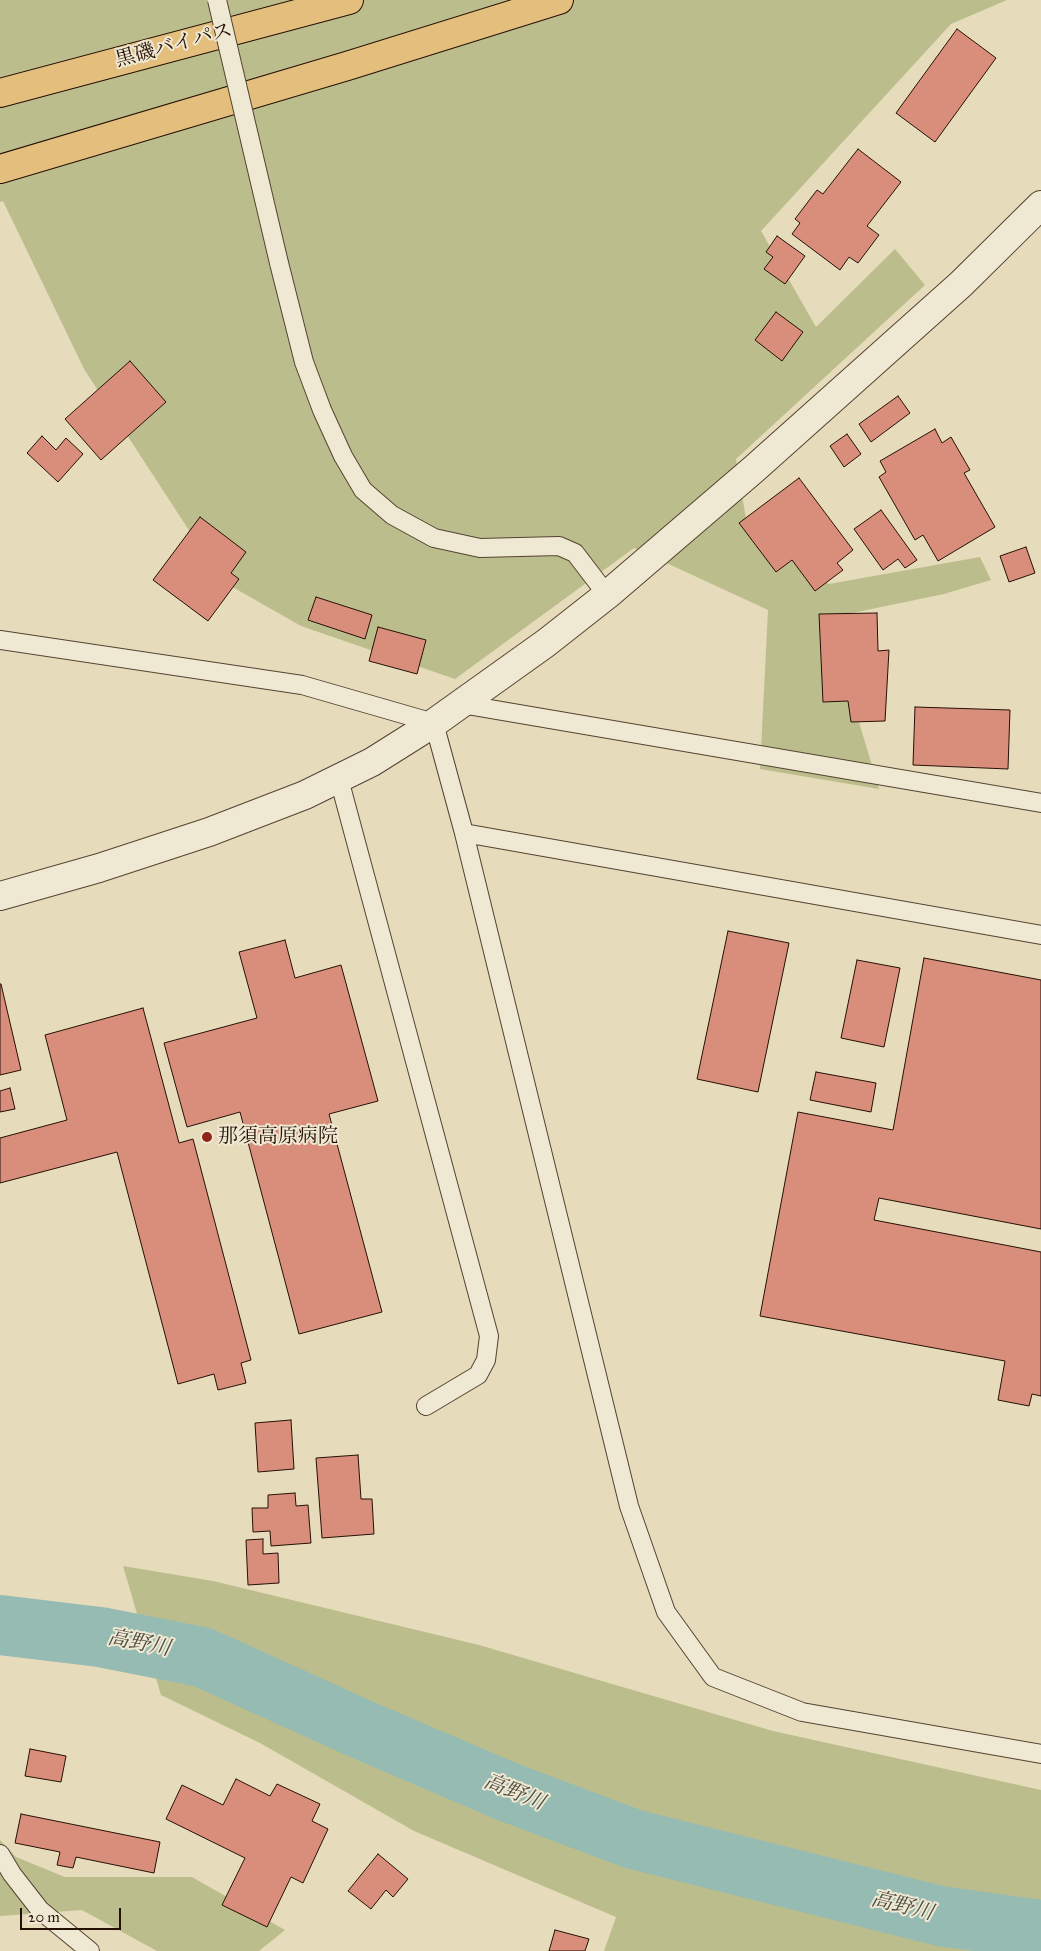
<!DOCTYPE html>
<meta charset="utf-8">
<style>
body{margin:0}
#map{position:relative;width:1041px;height:1951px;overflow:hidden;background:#e6dbba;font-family:"IM FELL Great Primer",serif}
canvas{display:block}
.scale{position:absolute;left:20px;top:1908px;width:101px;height:22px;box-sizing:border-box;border:2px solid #251005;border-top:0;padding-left:6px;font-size:15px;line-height:18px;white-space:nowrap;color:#251005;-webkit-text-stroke:4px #efe8d2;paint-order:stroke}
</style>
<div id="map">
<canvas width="1041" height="1951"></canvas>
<div class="scale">20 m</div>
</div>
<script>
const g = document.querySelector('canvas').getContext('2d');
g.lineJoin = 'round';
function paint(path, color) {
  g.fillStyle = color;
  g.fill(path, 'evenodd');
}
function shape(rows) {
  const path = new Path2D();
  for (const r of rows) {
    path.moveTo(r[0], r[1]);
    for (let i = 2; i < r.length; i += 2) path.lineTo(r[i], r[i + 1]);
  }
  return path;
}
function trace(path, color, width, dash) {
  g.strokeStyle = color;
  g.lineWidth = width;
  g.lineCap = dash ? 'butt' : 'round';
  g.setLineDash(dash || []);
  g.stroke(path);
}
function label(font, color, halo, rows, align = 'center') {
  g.font = font + ' "IM FELL Great Primer","Noto Serif JP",serif';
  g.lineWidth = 4;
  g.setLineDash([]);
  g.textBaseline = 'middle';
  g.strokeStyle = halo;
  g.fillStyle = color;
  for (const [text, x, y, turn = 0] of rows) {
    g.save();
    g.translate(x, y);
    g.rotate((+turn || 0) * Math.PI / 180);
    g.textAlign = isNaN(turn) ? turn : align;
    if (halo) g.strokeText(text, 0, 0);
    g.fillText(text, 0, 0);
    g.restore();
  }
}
const green = shape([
 [0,0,1007,0,951,24,761,231,816,327,895,249,925,285,736,459,748,531,829,584,980,557,991,580,944,594,828,618,879,789,760,769,768,610,634,548,455,679,301,626,222,581,84,369,3,201,0,202],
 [123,1566,213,1581,479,1645,773,1731,1041,1790,1041,1951,604,1951,616,1917,414,1831,260,1743,161,1695],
 [0,1840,16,1857,65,1877,192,1877,285,1930,259,1951,157,1951,82,1910,0,1916]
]);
const river = shape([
 [0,1625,100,1637,202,1657,363,1730,508,1792,633,1839,940,1916,1041,1930]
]);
const building = shape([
 [957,29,996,58,935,142,896,113,957,29],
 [858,149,901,182,867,226,879,235,858,263,849,257,840,270,792,234,800,223,795,219,817,190,823,194,858,149],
 [777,236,805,256,785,284,764,269,773,257,766,252,777,236],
 [776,312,803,332,782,361,755,340,776,312],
 [130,361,166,402,101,460,65,419,130,361],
 [898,396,910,413,871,442,859,424,898,396],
 [935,429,942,443,951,437,970,470,964,473,995,527,938,561,923,535,915,540,879,477,886,472,880,461,935,429],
 [847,434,861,454,844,467,830,446,847,434],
 [42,436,56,450,66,438,83,454,58,482,27,453,42,436],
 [799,478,853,550,837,563,843,570,815,591,792,560,776,572,739,523,799,478],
 [881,510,917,560,905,568,898,559,883,570,854,529,881,510],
 [200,517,246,552,231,573,239,579,208,621,153,580,200,517],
 [1026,547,1035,573,1009,582,1000,556,1026,547],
 [316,597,372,615,365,639,308,620,316,597],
 [877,613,878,651,889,650,885,721,851,722,848,701,823,702,819,614,877,613],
 [378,627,426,640,417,674,369,661,378,627],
 [915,707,1010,710,1008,769,913,765,915,707],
 [728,931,789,943,758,1092,697,1079,728,931],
 [285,940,295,978,341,965,378,1101,329,1114,382,1312,299,1334,240,1112,187,1127,164,1043,257,1018,239,952,285,940],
 [924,958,1041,980,1041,1229,879,1198,874,1220,1041,1252,1041,1396,1032,1394,1029,1406,998,1400,1005,1361,760,1316,798,1112,893,1130,924,958],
 [857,960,900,968,884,1047,841,1038,857,960],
 [0,984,1,984,21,1070,0,1075,0,984],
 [143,1008,179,1143,193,1139,251,1360,241,1363,246,1383,218,1390,214,1374,178,1384,117,1152,0,1183,0,1138,67,1120,45,1035,143,1008],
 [816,1072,876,1083,871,1112,810,1100,816,1072],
 [10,1088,15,1109,0,1112,0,1091,10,1088],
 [291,1420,294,1469,258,1472,255,1423,291,1420],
 [358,1455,361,1499,372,1499,374,1534,322,1538,316,1458,358,1455],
 [295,1493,296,1506,308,1505,311,1543,271,1546,270,1531,253,1532,252,1508,268,1508,268,1495,295,1493],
 [263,1539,263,1554,278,1553,279,1583,248,1585,246,1540,263,1539],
 [30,1749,66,1756,61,1782,25,1776,30,1749],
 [236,1779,270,1796,277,1784,320,1804,312,1821,328,1829,303,1883,291,1877,267,1927,222,1905,245,1858,166,1819,182,1785,223,1805,236,1779],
 [21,1814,160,1842,154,1873,76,1857,73,1868,57,1865,60,1852,15,1843,21,1814],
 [378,1854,408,1879,393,1897,386,1890,371,1909,348,1891,378,1854],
 [555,1930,589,1939,585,1951,549,1951,555,1930]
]);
const service = shape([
 [279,263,304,362,322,410,343,456,363,490,392,515,434,538,480,548,559,546,575,553,607,595],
 [0,640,302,685,434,723,464,833,1041,935],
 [461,704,1041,803],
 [339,779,489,1336,486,1360,478,1375,426,1406],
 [464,833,629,1506,666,1612,713,1677,802,1712,1041,1754],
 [0,1854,12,1874,40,1910,90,1951]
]);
const minor = shape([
 [0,896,99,868,209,832,305,795,372,762,434,723,546,643,607,595,754,469,961,284,1041,205]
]);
const trunk = shape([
 [0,93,349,0],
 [0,169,347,66,559,0]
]);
const serviceBridge = shape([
 [217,0,279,263]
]);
const markers = [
 [207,1137,6,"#8f2418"]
];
const streetNames = [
 ["黒磯バイパス",174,46,-15]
];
const poiNames = [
 ["那須高原病院",218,1137]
];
const waterNames = [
 ["高野川",139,1644,11],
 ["高野川",514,1793,22],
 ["高野川",902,1907,14]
];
paint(green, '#bbbe8c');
trace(river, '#96bbb2', 60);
paint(building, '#d98e7c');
trace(building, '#251005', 1);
trace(service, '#554332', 20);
trace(minor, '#554332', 30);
trace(trunk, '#251005', 30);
trace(service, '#efe8d2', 18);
trace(minor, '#efe8d2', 28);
trace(trunk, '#e3be7d', 28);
trace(serviceBridge, '#554332', 20, []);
trace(serviceBridge, '#efe8d2', 18);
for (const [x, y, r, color] of markers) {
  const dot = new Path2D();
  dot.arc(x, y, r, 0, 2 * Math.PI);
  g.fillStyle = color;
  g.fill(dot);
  trace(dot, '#efe8d2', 2);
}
label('20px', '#251005', '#efe8d2', streetNames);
label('20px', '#251005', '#efe8d2', poiNames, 'left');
label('italic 21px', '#4d4c42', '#efe8d2', waterNames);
</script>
